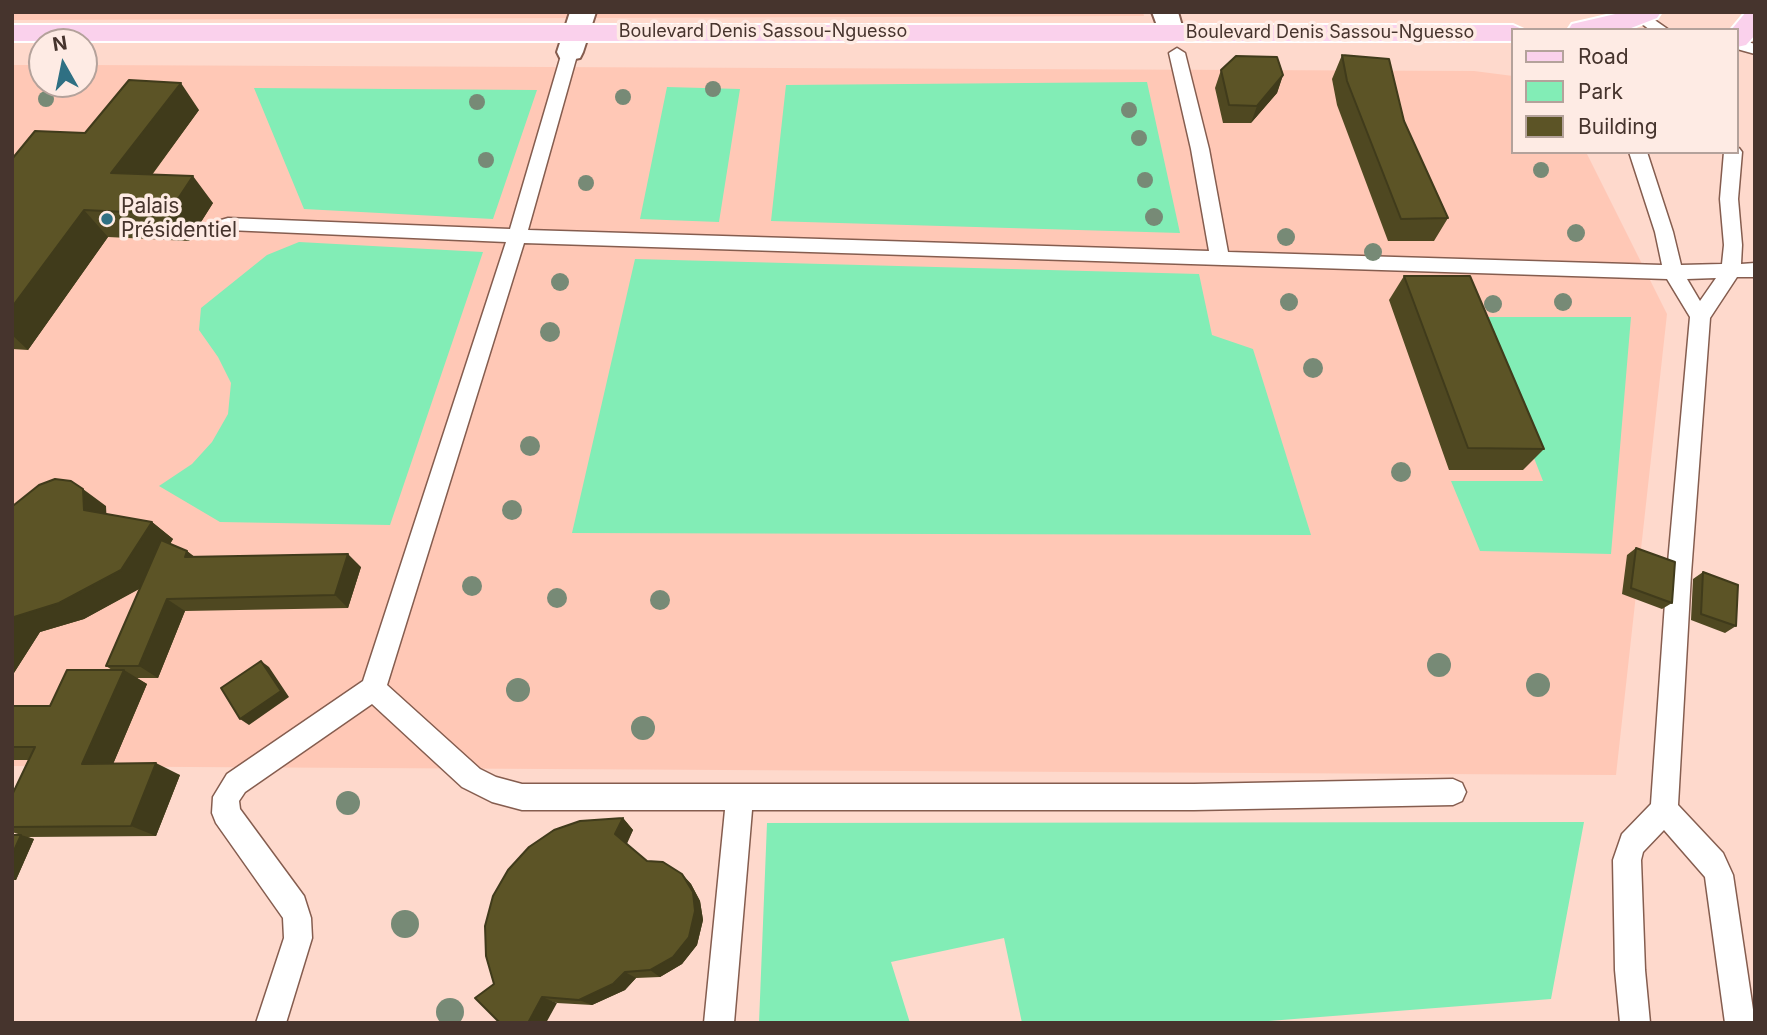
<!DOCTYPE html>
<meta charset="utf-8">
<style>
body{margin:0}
#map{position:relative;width:1767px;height:1035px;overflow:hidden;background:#fed9cc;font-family:Inter,sans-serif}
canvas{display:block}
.frame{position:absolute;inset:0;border:14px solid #46342d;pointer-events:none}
.legend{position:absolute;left:1511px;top:28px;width:228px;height:126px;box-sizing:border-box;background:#feebe4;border:2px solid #b4a29b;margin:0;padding:9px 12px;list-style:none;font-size:21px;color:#46342d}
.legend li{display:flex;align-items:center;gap:14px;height:35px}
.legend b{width:35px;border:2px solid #b4a29b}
.north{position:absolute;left:28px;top:28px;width:70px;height:70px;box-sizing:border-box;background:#feebe4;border:2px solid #b4a29b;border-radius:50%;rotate:351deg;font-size:19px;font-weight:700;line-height:28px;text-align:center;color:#46342d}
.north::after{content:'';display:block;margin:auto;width:24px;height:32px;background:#2f7083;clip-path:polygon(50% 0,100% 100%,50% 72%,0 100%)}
</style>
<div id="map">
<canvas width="1767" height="1035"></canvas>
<div class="frame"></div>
<ul class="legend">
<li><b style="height:9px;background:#fad1ec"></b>Road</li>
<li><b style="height:19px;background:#82edb6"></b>Park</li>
<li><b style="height:19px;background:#5c5426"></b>Building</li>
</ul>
<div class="north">N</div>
</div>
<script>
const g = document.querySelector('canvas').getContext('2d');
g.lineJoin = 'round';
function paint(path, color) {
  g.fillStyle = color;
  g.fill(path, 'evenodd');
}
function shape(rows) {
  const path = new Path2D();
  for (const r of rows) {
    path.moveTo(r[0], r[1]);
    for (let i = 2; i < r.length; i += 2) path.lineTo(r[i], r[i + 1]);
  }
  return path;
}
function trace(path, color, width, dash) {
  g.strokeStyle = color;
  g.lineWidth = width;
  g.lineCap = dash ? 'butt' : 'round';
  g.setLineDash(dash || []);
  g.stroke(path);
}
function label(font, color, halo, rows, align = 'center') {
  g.font = font + ' Inter,sans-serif';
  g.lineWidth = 7;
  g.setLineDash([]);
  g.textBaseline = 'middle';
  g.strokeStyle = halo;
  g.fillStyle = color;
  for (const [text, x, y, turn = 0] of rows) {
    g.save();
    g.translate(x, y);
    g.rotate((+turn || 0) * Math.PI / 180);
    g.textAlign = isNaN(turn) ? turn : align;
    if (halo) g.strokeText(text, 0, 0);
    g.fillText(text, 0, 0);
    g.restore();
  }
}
const built = shape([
 [12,12,1143,12,1144,16,12,20],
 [12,65,42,65,42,84,84,84,84,65,1474,71,1513,76,1513,152,1586,152,1667,314,1616,775,12,766]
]);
const green = shape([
 [1147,82,1180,233,771,221,786,85],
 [667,87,740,89,719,222,640,219],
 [254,88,537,90,493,219,304,209],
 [299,242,483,252,390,525,220,522,159,486,192,464,212,442,228,414,231,383,218,357,199,330,201,308,267,255],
 [635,259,1199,274,1212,335,1253,349,1311,535,572,533],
 [1479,317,1631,317,1611,554,1480,551,1451,481,1543,481],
 [1584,822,1551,999,1243,1023,1022,1023,1004,938,891,962,910,1023,759,1023,767,823]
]);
const lane = shape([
 [1641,12,1646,14,1669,30,1650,30,1633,17,1641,12],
 [1737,39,1755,44,1755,54,1737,49,1737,39],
 [570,47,578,52,528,230,1209,251,1191,149,1169,53,1177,48,1185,53,1209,149,1228,252,1662,265,1655,232,1629,152,1647,152,1673,232,1681,265,1722,264,1724,245,1720,199,1724,152,1737,152,1739,148,1742,152,1738,199,1742,245,1741,264,1755,263,1755,277,1737,277,1710,318,1691,574,1678,805,1723,853,1733,875,1755,1023,1725,1023,1705,877,1664,830,1643,852,1641,860,1645,970,1650,1023,1620,1023,1615,970,1613,860,1622,834,1651,804,1667,574,1690,317,1667,279,524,243,387,685,480,769,496,777,522,784,1194,784,1453,779,1462,783,1466,792,1462,801,1453,805,1194,810,752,810,734,1023,704,1023,725,810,522,810,492,802,462,787,372,704,245,792,239,801,240,809,304,896,311,918,312,938,286,1023,256,1023,284,938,283,918,216,823,212,813,213,797,227,774,363,681,506,242,228,230,221,228,219,224,221,220,228,218,510,229,562,52,570,47],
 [1716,278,1700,301,1687,279,1716,278]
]);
const street = shape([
 [570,12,596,12,583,52,580,58,570,60,560,58,557,52,570,12],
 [1152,12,1178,12,1184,33,1180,39,1171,41,1162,39,1152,12]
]);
const primary = shape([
 [1624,12,1661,12,1657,18,1626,30,1568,30,1572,24,1624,12],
 [1746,12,1755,12,1755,35,1746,45,1737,47,1737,30,1731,30,1746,12],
 [12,25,1513,25,1524,30,1513,30,1513,41,12,41,12,25]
]);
const trees = [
 [713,89,8],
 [623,97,8],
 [46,99,8],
 [477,102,8],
 [1129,110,8],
 [1139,138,8],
 [486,160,8],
 [1541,170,8],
 [1145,180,8],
 [586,183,8],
 [1154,217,9],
 [1576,233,9],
 [1286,237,9],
 [1373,252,9],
 [560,282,9],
 [1289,302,9],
 [1563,302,9],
 [1493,304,9],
 [550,332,10],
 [1313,368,10],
 [530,446,10],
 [1401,472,10],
 [512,510,10],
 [472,586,10],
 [557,598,10],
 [660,600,10],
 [1439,665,12],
 [1538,685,12],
 [518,690,12],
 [643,728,12],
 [348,803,12],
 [405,924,14],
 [450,1012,14]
];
const wall = shape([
 [1342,55,1404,121,1448,218,1434,241,1388,241,1337,105,1332,79],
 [1221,70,1283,75,1277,93,1251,123,1223,123,1215,88],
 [199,110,152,175,213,203,189,241,108,237,28,350,12,349,12,159],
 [1404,276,1544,449,1523,470,1449,470,1389,300],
 [12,505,106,506,106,514,152,522,173,539,170,544,187,551,194,557,361,567,348,608,185,611,158,678,137,678,147,684,113,764,180,775,156,836,28,837,34,839,16,880,12,880,12,835,21,835,12,832,12,795,29,760,12,760,12,706,50,706,112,670,106,666,140,588,84,619,40,632,12,676],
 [1636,548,1672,603,1662,609,1622,594,1627,555],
 [1703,572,1736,626,1725,633,1691,620,1693,579],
 [623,818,633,830,626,844,647,861,682,874,691,884,700,901,703,920,697,945,682,964,660,977,636,978,625,990,592,1005,557,1003,494,984]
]);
const shadedWall = shape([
 [1283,75,1277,93,1251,123,1257,106],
 [181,83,199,110,133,200,111,173],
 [193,176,213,203,189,241,168,214],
 [84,210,108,237,28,350,12,335,12,307],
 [83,489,106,506,107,527,84,510],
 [152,522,173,539,143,587,84,619,40,632,12,676,12,619,14,617],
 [187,551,204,564,185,557],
 [348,554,361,567,348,608,335,595],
 [167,599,185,611,158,678,139,666],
 [261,661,269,667,289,697,249,725,240,719],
 [124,670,147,684,108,776,82,764],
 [156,763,180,775,156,836,131,826],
 [623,818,633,830,626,846,615,834],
 [21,835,34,839,16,880,12,879,12,855],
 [682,874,691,884,700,901,703,920,697,945,682,964,660,977,650,970],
 [625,972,636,978,625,990,592,1005,579,1000],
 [542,997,557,1003,546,1023,528,1023]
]);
const building = shape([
 [1342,55,1389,59,1404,121,1448,218,1401,219,1347,81,1342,55],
 [1236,56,1277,57,1283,75,1257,106,1229,105,1221,70,1236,56],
 [129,80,181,83,111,173,193,176,168,214,84,210,12,307,12,159,35,131,85,133,129,80],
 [1404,276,1470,276,1544,449,1468,448,1404,276],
 [55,479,71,481,83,489,84,510,152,522,121,570,59,603,14,617,12,619,12,505,14,505,39,485,55,479],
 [161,540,187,551,185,557,348,554,335,595,167,599,139,666,106,666,161,540],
 [1636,548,1675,562,1672,603,1631,588,1636,548],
 [1703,572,1738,585,1736,626,1701,614,1703,572],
 [261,661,281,691,240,719,221,688,261,661],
 [67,670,124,670,82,764,156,763,131,826,12,827,12,795,35,747,12,747,12,706,50,706,67,670],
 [623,818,615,834,647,861,663,862,682,874,693,892,695,911,689,937,673,957,650,970,625,972,613,984,579,1000,542,997,528,1023,500,1023,475,998,494,984,486,956,485,926,493,896,508,870,529,847,554,830,580,821,623,818],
 [12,835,21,835,12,855,12,835]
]);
const markers = [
 [107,219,7,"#2f7083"]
];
const farStreetnames = [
 ["Boulevard Denis Sassou-Nguesso",763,32],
 ["Boulevard Denis Sassou-Nguesso",1330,33]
];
const poiNames = [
 ["Palais",121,207],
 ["Présidentiel",121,231]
];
paint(built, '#ffc8b6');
paint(green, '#82edb6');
trace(lane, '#855d4f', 3);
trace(street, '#855d4f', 4);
trace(primary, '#fff', 4);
paint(lane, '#fff');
paint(street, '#fff');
paint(primary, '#fad1ec');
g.fillStyle = '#778a76';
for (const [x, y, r] of trees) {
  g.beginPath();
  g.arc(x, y, r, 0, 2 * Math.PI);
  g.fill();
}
paint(wall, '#4f4821');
paint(shadedWall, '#403b1b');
paint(building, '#5c5426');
trace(building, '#403b1b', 2);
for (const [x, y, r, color] of markers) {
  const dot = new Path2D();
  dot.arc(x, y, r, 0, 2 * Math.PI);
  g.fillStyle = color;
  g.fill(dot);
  trace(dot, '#feebe4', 2.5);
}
label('18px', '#46342d', '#feebe4', farStreetnames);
label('21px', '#46342d', '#feebe4', poiNames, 'left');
</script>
